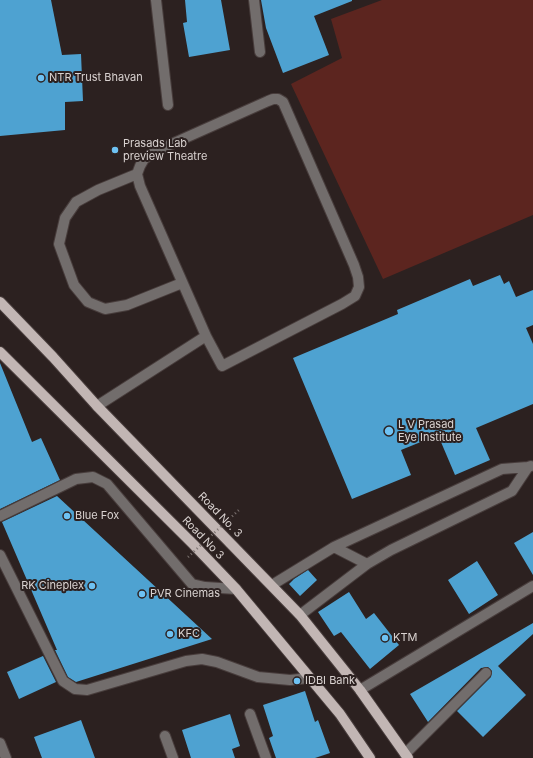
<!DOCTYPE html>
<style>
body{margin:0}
canvas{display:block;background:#2c2120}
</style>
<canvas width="533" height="758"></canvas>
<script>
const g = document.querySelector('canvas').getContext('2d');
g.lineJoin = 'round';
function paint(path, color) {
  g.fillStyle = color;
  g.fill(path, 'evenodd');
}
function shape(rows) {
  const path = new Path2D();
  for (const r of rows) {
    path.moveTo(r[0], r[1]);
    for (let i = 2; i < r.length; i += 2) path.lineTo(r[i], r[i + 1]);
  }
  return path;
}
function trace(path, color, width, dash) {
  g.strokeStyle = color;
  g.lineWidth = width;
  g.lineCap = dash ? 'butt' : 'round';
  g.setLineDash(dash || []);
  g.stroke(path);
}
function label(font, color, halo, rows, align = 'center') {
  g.font = font + ' Inter,sans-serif';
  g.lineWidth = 4;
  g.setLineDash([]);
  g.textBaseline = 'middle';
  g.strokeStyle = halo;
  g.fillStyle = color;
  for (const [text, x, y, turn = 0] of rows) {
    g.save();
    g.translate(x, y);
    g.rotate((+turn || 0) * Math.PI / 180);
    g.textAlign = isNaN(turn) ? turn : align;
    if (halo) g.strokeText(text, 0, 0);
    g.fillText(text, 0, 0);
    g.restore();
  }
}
const green = shape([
 [382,0,533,0,533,215,383,279,291,84,342,58,331,19]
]);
const building = shape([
 [0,0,51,0,62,55,81,54,83,101,65,102,65,130,0,136],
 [185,0,221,0,230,50,189,57,183,23,187,22],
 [261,0,352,0,352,1,314,16,329,55,283,73,266,28],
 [500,275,504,284,509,281,516,297,533,290,533,325,526,328,533,344,533,404,476,428,490,460,455,475,438,435,401,450,411,475,352,499,293,358,398,314,397,310,470,279,473,286],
 [0,363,32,442,41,438,60,480,0,509],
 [57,496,212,639,76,682,68,677,55,650,57,650,2,522],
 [533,532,533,575,514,543],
 [477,561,498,595,469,614,448,580],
 [308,570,317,580,300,596,289,584,294,579],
 [349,592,366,619,374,613,399,645,370,669,341,632,334,636,318,612],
 [533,623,533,634,498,666,526,695,483,737,457,711,491,677,492,671,488,667,481,668,428,722,410,694],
 [43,656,56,682,19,699,7,672],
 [305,691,315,722,318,720,330,753,315,758,276,758,269,738,273,736,263,705],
 [230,714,240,746,232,749,235,758,191,758,182,730],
 [81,720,95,758,42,758,34,737]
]);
const minor = shape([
 [156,0,168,105],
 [254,0,260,52],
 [137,174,98,190,76,202,65,218,59,244,74,285,88,302,105,309,127,305,182,283],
 [97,406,206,336,140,186,137,174,140,166,144,159,156,151,268,101,273,99,278,99,283,102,354,265,358,277,359,287,355,296,342,304,222,366,206,336],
 [0,516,76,479,93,477,107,484,192,584,205,587,236,589],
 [334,547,367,564],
 [0,555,63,681,75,689,87,690,186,661,202,659,217,662,258,677,290,680,309,678],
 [272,585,334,547,502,469,528,467],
 [300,615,367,564,391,550,512,491,528,467,531,466],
 [360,690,533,586],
 [250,714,266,758],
 [165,736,173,758],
 [0,743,6,758],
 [405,754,486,673]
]);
const major = shape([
 [0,302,53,357,97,406,300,615,360,690,408,758],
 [0,352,193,544,236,589,340,714,370,758]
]);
const pathBridge = shape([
 [188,557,239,510]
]);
const markers = [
 [41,78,4,"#6ec2f3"],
 [115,150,4,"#6ec2f3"],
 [389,431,5,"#6ec2f3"],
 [67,516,4,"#6ec2f3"],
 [92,586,4,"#6ec2f3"],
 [142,594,4,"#6ec2f3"],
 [170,634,4,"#6ec2f3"],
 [385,638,4,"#6ec2f3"],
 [297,681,4,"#6ec2f3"]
];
const poiNames = [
 ["NTR Trust Bhavan",49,78],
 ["Prasads Lab",123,144],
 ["preview Theatre",123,157],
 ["L V Prasad",398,425],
 ["Eye Institute",398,438],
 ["Blue Fox",75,516],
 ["RK Cineplex",84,586,"right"],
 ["PVR Cinemas",150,594],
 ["KFC",178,634],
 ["KTM",393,638],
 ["IDBI Bank",305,681]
];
const streetNames = [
 ["Road No. 3",220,515,46],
 ["Road No 3",203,538,46]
];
paint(green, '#5c251f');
paint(building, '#4ea2d1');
trace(minor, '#483d3c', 12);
trace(major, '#483d3c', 12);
trace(minor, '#726d6c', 10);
trace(major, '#c2b6b4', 10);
trace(pathBridge, '#7a716f', 2.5, [1, 3]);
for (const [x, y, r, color] of markers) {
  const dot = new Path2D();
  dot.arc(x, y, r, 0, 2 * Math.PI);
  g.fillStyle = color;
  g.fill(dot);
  trace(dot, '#2c2120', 1.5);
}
label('11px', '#dad3d1', '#2c2120', poiNames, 'left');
label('11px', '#dad3d1', '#2c2120', streetNames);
</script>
